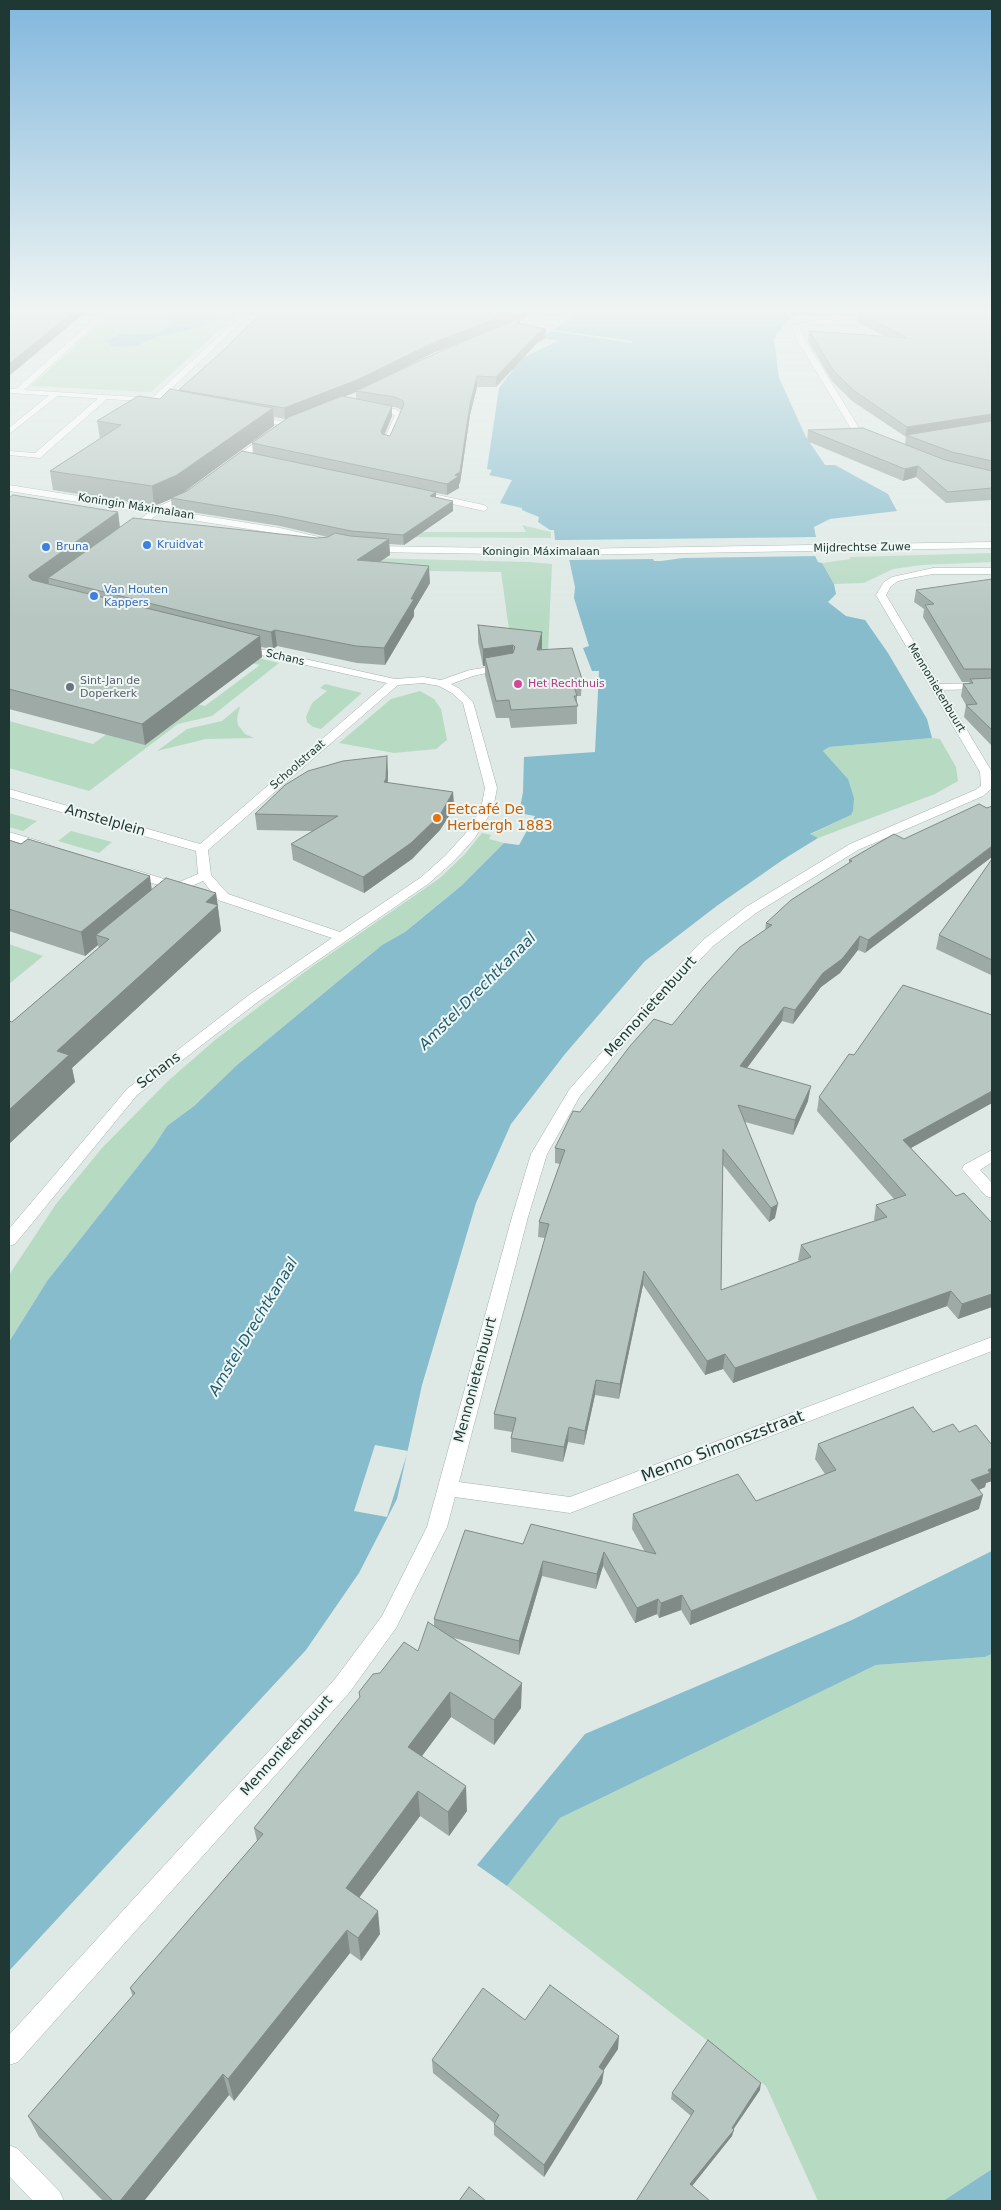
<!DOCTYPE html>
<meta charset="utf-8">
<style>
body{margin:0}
#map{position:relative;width:1001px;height:2210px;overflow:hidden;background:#dee9e5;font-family:"DejaVu Sans",sans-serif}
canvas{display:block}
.frame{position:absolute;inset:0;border:10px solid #203833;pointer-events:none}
</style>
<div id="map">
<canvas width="1001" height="2210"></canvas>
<div class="frame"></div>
</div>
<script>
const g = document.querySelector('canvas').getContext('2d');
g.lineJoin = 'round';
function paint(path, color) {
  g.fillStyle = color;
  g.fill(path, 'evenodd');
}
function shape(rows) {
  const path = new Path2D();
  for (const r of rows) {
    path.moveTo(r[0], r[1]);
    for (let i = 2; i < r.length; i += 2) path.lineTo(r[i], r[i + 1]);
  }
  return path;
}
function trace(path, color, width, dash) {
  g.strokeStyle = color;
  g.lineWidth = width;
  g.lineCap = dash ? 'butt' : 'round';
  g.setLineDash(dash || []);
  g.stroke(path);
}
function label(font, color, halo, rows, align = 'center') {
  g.font = font + ' "DejaVu Sans",sans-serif';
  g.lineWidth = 4;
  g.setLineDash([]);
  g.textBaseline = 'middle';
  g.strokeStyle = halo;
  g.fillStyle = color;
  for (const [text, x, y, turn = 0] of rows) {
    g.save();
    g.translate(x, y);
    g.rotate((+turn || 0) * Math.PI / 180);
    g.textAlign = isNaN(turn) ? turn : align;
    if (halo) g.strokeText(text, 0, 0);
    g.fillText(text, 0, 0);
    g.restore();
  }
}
const green = shape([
 [113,312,240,312,151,392,31,386],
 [169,320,201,327,158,337,145,343,128,333,149,334,162,331,168,327],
 [522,525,551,532,551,538,394,537,401,532,526,532],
 [992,553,992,562,922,565,893,569,864,583,834,584,822,563,850,559,850,557],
 [334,557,529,562,552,564,548,651,513,658,501,572,364,570],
 [225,650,279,663,212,716,178,724,89,791,9,768,9,721,93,744,160,695,205,706,260,665,220,655],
 [325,684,362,693,321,729,313,727,307,722,306,717,312,703,327,691,320,688],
 [420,691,434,699,441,709,447,740,436,749,394,753,339,743,391,699],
 [240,706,237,719,238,725,245,734,254,738,206,739,157,751,187,729,222,721],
 [932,738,940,739,956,767,958,781,935,794,818,838,809,835,851,815,848,779,823,751,829,747],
 [9,813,37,821,23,831,9,827],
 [71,831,112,842,99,853,58,841],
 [482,833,491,835,489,839,504,843,461,886,405,932,382,945,307,1007,237,1065,194,1106,167,1126,154,1146,47,1281,9,1342,9,1275,56,1204,102,1148,168,1081,215,1040,310,968,440,878,465,854],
 [9,944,43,956,9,984],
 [992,1654,992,2169,943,2201,818,2201,766,2086,507,1886,560,1818,876,1665,985,1657]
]);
const water = shape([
 [193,312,214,315,215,319,201,327,158,337,135,346,113,347,106,341,120,334,149,334,162,331,168,327,171,316,180,313],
 [573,312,811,312,791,318,777,333,774,340,779,378,806,437,825,465,835,465,888,494,897,511,830,519,814,527,816,537,806,537,818,562,822,563,834,584,836,594,828,602,846,616,865,620,888,653,927,719,932,738,829,747,823,751,848,779,854,798,853,811,851,815,810,834,818,838,784,859,718,905,645,961,565,1054,511,1124,476,1203,422,1385,397,1499,359,1573,306,1650,9,1971,9,1342,47,1281,154,1146,167,1126,194,1106,237,1065,307,1007,382,945,405,932,461,886,504,843,519,845,535,816,519,813,523,792,524,757,595,752,599,671,592,671,583,648,589,646,574,598,575,587,565,540,555,540,554,530,550,530,538,522,539,517,522,510,522,508,500,503,512,480,489,475,492,470,487,469,499,388,513,370,494,367,522,358,558,341,536,336],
 [992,1551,992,1654,985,1657,876,1665,560,1818,507,1886,477,1865,585,1734,852,1620],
 [992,2169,992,2201,943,2201]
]);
const pier = shape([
 [572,312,579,312,553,330,633,341,631,343,551,331,544,336,538,335],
 [819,537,817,539,810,539,818,556,683,558,661,561,654,561,653,559,568,560,564,543,565,540],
 [375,1445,408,1451,387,1517,354,1511]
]);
const service = shape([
 [53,392,60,394,9,434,9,428,53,392],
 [102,395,109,397,40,458,9,455,9,451,35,453,102,395],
 [992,683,992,689,936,690,931,687,936,684,992,683],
 [9,2145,18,2149,60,2192,64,2201,33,2201,9,2176,9,2145]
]);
const pedestrian = shape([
 [184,495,188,498,187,500,161,512,132,533,129,534,124,531,155,508,184,495]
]);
const minor = shape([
 [102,312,109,312,24,390,152,398,245,312,252,312,157,402,9,393,9,389,16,389,102,312],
 [540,312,548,312,505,331,499,330,540,312],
 [873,312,888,312,799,327,805,340,859,428,876,439,872,441,853,432,797,340,791,325,873,312],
 [370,406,395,409,403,414,390,445,383,443,395,415,370,410,370,406],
 [251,416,286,422,290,424,286,426,254,420,250,418,251,416],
 [266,435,273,437,233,466,227,466,227,462,266,435],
 [433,494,484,505,488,508,484,511,430,499,430,495,433,494],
 [933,568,992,568,992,574,933,574,911,578,898,581,891,586,886,595,992,772,992,788,983,796,858,850,756,913,713,946,667,995,580,1096,547,1154,528,1217,459,1482,570,1497,992,1337,992,1351,570,1513,455,1497,447,1527,396,1628,349,1693,18,2062,9,2065,9,2035,335,1679,382,1616,427,1527,512,1217,531,1154,569,1090,657,989,703,940,746,907,850,844,975,790,981,786,980,772,876,595,884,582,892,577,933,568],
 [242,645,395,679,423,677,441,680,470,670,509,664,509,668,473,676,451,684,460,689,473,702,497,788,493,809,474,839,453,862,428,884,259,1001,137,1095,15,1244,9,1246,9,1229,127,1089,249,995,332,938,218,900,203,881,183,890,174,898,164,898,163,895,169,888,128,876,126,873,132,869,177,883,198,874,196,851,9,797,9,789,200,844,387,683,238,650,238,646,242,645],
 [423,683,439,686,452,693,463,703,485,788,481,809,465,834,445,856,420,878,340,932,228,894,211,875,208,850,398,685,423,683],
 [9,832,49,844,51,847,45,851,9,840,9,832],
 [992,1150,992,1162,980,1170,992,1183,992,1198,986,1196,962,1169,964,1165,992,1150]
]);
const tertiary = shape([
 [9,485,280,528,332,540,334,542,329,545,280,534,9,491,9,485],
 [992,542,992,548,567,555,369,552,364,549,369,546,567,549,992,542]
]);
const wall = shape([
 [262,312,529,312,526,317,520,319,520,324,546,329,545,339,538,342,496,387,477,387,470,415,460,483,459,484,459,488,447,495,436,493,436,497,453,511,404,545,389,544,390,555,379,562,430,583,414,610,414,616,385,665,357,663,277,646,273,649,261,647,262,657,145,745,9,709,9,498,118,512,120,527,317,538,328,537,280,526,172,509,171,499,154,506,53,490,50,471,100,439,97,421,160,399,179,391,179,390,225,349],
 [454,345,409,365,435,352],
 [356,392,356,399,343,397],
 [392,407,395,407,402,410,390,436,385,434,392,416],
 [274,417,285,419,287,418,252,443,253,453,182,493,274,426],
 [858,312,992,312,992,500,946,503,916,477,903,481,807,441,808,430,905,444,906,437,852,401,832,381,808,341,809,331,884,336,857,322],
 [992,579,992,746,964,717,966,705,961,696,963,684,969,683,970,682,962,682,923,617,924,609,914,602,916,590],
 [478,625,542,649,582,679,581,696,577,696,577,724,511,728,509,718,496,718,485,675,485,666,483,666,478,642],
 [388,772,388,783,453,792,454,808,440,830,412,859,364,893,293,860,291,844,312,831,257,830,255,814],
 [894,834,865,953,858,950,840,973,821,987,793,1024,782,1021,747,1068,808,1101,793,1135,745,1122,775,1218,769,1222,723,1165,721,1290,800,1261,798,1260,801,1245,875,1221,874,1220,876,1205,894,1199,817,1111,819,1097,992,1103,911,1148,956,1196,992,1223,992,1307,958,1319,947,1306,733,1383,723,1369,705,1375,643,1285,619,1399,595,1395,584,1445,568,1442,563,1462,511,1452,511,1438,512,1432,494,1429,494,1414,545,1238,538,1237,539,1222,560,1164,555,1163,555,1148,580,1112,672,1025,765,931,766,923,849,863,849,860],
 [9,840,152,890,216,893,221,931,72,1068,75,1082,9,1144,9,1021,12,1022,99,948,98,945,85,956,9,931],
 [992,859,992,975,991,975,936,949,939,935],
 [933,1432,959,1432,992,1445,992,1481,986,1483,985,1487,979,1490,979,1509,690,1625,681,1610,659,1618,657,1614,635,1623,603,1566,596,1589,542,1576,519,1655,454,1638,521,1708,494,1745,451,1717,422,1756,467,1811,449,1836,420,1816,359,1898,380,1934,361,1961,350,1953,234,2101,229,2095,144,2201,103,2201,39,2137,28,2116,133,1997,130,1988,257,1841,254,1828,360,1698,359,1692,380,1673,418,1651,434,1625,434,1619,523,1544,645,1552,632,1529,633,1514,756,1501,825,1474,815,1459,818,1444],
 [525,2020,618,2049,603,2070,602,2083,544,2177,494,2135,494,2123,433,2073,432,2060],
 [760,2090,733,2130,732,2136,692,2185,636,2201,691,2116,671,2099,672,2093]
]);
const shadedWall = shape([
 [73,312,85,312,76,320,9,376,9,364],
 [513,312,529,312,526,317,520,319,520,328,517,323,520,319,435,352,357,391,356,391,356,392,285,419,284,408,435,342],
 [546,329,545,339,538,342,496,387,496,377,538,333],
 [477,376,477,387,470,415,460,483,459,484,459,488,447,495,447,484],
 [392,406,392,416,381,442,381,431],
 [273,408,274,426,180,495,154,506,152,486],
 [992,414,992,425,906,435,905,437,907,427],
 [918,466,916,477,903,481,905,469],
 [436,492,436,503,430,496],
 [453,501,453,511,404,545,403,535],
 [118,512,120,531,48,578,49,583,33,594,29,577,29,575],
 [389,539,390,555,358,576,357,560],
 [429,566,430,583,414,610,414,616,385,665,384,648],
 [275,630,277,646,273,649,271,632],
 [542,632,542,648,537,667,537,650],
 [260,636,262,657,145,745,142,724],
 [513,645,513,662,485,658,485,666,483,666,483,649],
 [387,756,388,772,387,795,384,782],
 [453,792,454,808,440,830,412,859,364,893,363,877],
 [992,846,992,857,865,953,868,940],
 [150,876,153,899,96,935,98,945,85,956,81,932],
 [216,893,221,931,72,1068,75,1082,9,1144,9,1110,57,1051,206,902],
 [860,936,858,950,840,973,821,987,793,1024,795,1010,823,973],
 [784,1007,782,1021,738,1080,740,1066],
 [811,1086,808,1101,793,1135,795,1120],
 [992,1091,992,1103,900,1154,903,1140],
 [778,1204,775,1218,769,1222,771,1208],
 [644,1271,643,1285,619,1399,620,1384],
 [951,1291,947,1306,733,1383,735,1368],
 [992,1294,992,1307,958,1319,962,1304],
 [725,1354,723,1369,705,1375,707,1361],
 [596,1380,595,1395,584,1445,585,1431],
 [569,1427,568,1442,563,1462,564,1447],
 [992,1468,992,1481,986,1483,985,1487,967,1495,971,1480,988,1470],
 [983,1495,979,1509,690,1625,691,1611],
 [604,1552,603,1566,596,1589,597,1574],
 [543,1561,542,1576,519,1655,519,1641],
 [682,1595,681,1610,659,1618,661,1603],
 [658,1599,657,1614,635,1623,637,1608],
 [522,1683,521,1708,494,1745,494,1720],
 [450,1692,451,1717,410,1772,408,1747],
 [466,1786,467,1811,449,1836,448,1812],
 [418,1791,420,1816,349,1911,346,1888],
 [378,1911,380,1934,361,1961,358,1938],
 [347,1930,350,1953,234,2101,228,2079],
 [619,2036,618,2049,598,2079,599,2067],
 [604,2071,602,2083,544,2177,544,2165],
 [223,2074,229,2095,144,2201,120,2201],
 [761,2083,760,2090,730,2134,734,2130,732,2136,689,2190,690,2184,732,2128]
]);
const building = shape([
 [9,312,73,312,9,364,9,312],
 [262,312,513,312,435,342,357,380,284,408,179,390,225,349,262,312],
 [858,312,992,312,992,414,907,427,853,390,833,370,809,331,907,338,858,312],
 [520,318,517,323,546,329,538,333,496,377,477,376,470,404,460,472,455,475,459,476,447,484,252,443,289,417,342,396,392,406,381,431,382,434,390,436,404,404,403,401,395,397,356,391,443,350,520,318],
 [170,389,273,408,177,475,152,486,50,471,121,425,97,421,138,396,160,399,170,389],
 [992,421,992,461,952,452,906,435,992,421],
 [863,428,945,460,992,471,992,488,948,492,918,466,905,469,808,430,863,428],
 [242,451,436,492,430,496,453,501,403,535,351,531,279,516,171,498,187,491,242,451],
 [13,495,118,512,29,575,29,577,32,580,260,636,142,724,9,689,9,498,13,495],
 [133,518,317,538,328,537,335,533,350,536,389,539,357,560,429,566,411,599,414,599,384,648,356,646,275,630,271,632,217,620,48,578,133,518],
 [992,579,992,669,964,669,925,605,934,604,916,590,992,579],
 [478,625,542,632,537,650,572,648,582,679,572,679,577,696,574,696,578,706,511,710,509,700,496,701,485,658,513,653,515,647,513,645,483,649,478,625],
 [992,678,992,730,966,705,977,704,963,684,973,683,970,679,992,678],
 [387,756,386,779,384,782,453,792,440,815,411,843,363,877,291,844,338,816,255,814,285,785,308,771,343,761,387,756],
 [979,804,987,808,992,806,992,846,868,940,860,936,842,959,823,973,795,1010,784,1007,740,1066,811,1086,795,1120,738,1105,778,1204,771,1208,723,1149,721,1290,811,1257,801,1245,887,1217,876,1205,906,1195,819,1097,849,1054,854,1055,903,985,992,1015,992,1091,903,1140,956,1196,964,1193,992,1223,992,1294,962,1304,951,1291,735,1368,725,1354,707,1361,644,1271,620,1384,596,1380,585,1431,569,1427,564,1447,511,1438,516,1418,494,1414,549,1224,539,1222,565,1150,555,1148,573,1111,580,1112,630,1046,654,1019,672,1025,705,985,740,947,772,925,766,923,791,900,852,861,849,860,894,834,904,839,979,804],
 [28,839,150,876,81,932,9,909,9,840,21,844,28,839],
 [992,859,992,960,939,935,992,859],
 [166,878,216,893,206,902,218,905,57,1051,69,1055,9,1110,9,1021,12,1022,109,939,96,935,166,878],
 [913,1407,933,1432,953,1424,959,1432,976,1425,992,1445,992,1468,988,1470,990,1473,971,1480,983,1495,691,1611,682,1595,661,1603,658,1599,637,1608,604,1552,597,1574,543,1561,519,1641,434,1619,465,1530,523,1544,531,1524,656,1554,633,1514,738,1474,756,1501,836,1470,818,1444,913,1407],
 [428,1622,522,1683,494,1720,450,1692,408,1747,466,1786,448,1812,418,1791,346,1888,378,1911,358,1938,347,1930,228,2079,223,2074,120,2201,113,2201,28,2116,135,1993,130,1988,263,1834,254,1828,360,1697,359,1692,373,1674,380,1673,404,1642,418,1651,428,1622],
 [550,1985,619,2036,599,2067,604,2071,544,2165,494,2124,499,2115,432,2060,483,1988,525,2020,550,1985],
 [708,2040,761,2083,732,2128,734,2130,690,2184,710,2201,636,2201,694,2111,672,2093,708,2040],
 [469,2187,486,2201,459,2201,469,2187]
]);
const markers = [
 [147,545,5,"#3f7fe0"],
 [46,547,5,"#3f7fe0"],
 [94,596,5,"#3f7fe0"],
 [518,684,5,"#d1479c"],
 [70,687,5,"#6b7280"],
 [437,818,5,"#e8710a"]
];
const farStreetnames = [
 ["Koningin Máximalaan",136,507,9],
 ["Mijdrechtse Zuwe",862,548,-1],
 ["Koningin Máximalaan",541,552],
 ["Schans",285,658,13],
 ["Mennonietenbuurt",936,688,59],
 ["Schoolstraat",298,765,-41]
];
const farShopnames = [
 ["Kruidvat",157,545],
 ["Bruna",56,547],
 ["Van Houten",104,590],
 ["Kappers",104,603]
];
const farWorshipnames = [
 ["Sint-Jan de",80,681],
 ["Doperkerk",80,694]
];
const farHotelnames = [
 ["Het Rechthuis",528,684]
];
const foodNames = [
 ["Eetcafé De",447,810],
 ["Herbergh 1883",447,826]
];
const streetNames = [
 ["Amstelplein",105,821,16],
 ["Mennonietenbuurt",651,1007,-48],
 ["Schans",159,1071,-37],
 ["Mennonietenbuurt",476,1380,-75],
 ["Mennonietenbuurt",287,1746,-48]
];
const waterNames = [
 ["Amstel-Drechtkanaal",478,992,-45],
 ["Amstel-Drechtkanaal",254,1327,-59]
];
const nearStreetnames = [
 ["Menno Simonszstraat",723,1447,-21]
];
paint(green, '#b7dac3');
paint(water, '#87bccd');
paint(pier, '#dee9e5');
trace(service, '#a1b0ac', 1);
trace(pedestrian, '#a1b0ac', 1);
trace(minor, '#a1b0ac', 1);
trace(tertiary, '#a1b0ac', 1);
paint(service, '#fff');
paint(pedestrian, '#fff');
paint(minor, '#fff');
paint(tertiary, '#fff');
paint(wall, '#9daaa6');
paint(shadedWall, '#808b87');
paint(building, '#b7c6c1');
trace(building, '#808b87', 1);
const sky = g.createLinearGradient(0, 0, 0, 621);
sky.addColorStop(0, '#81b7dd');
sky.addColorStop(0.5, '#f0f5f3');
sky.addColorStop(1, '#f0f5f300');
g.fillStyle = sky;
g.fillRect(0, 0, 1001, 621);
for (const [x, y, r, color] of markers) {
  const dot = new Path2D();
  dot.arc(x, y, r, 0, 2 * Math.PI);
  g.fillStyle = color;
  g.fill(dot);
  trace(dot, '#eef6f3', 2);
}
label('11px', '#203833', '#eef6f3', farStreetnames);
label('11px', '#366cbe', '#eef6f3', farShopnames, 'left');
label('11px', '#5b616d', '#eef6f3', farWorshipnames, 'left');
label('11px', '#b23c85', '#eef6f3', farHotelnames, 'left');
label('14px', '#c56008', '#eef6f3', foodNames, 'left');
label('14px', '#203833', '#eef6f3', streetNames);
label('italic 15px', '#1d5c71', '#eef6f3', waterNames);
label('16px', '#203833', '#eef6f3', nearStreetnames);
</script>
